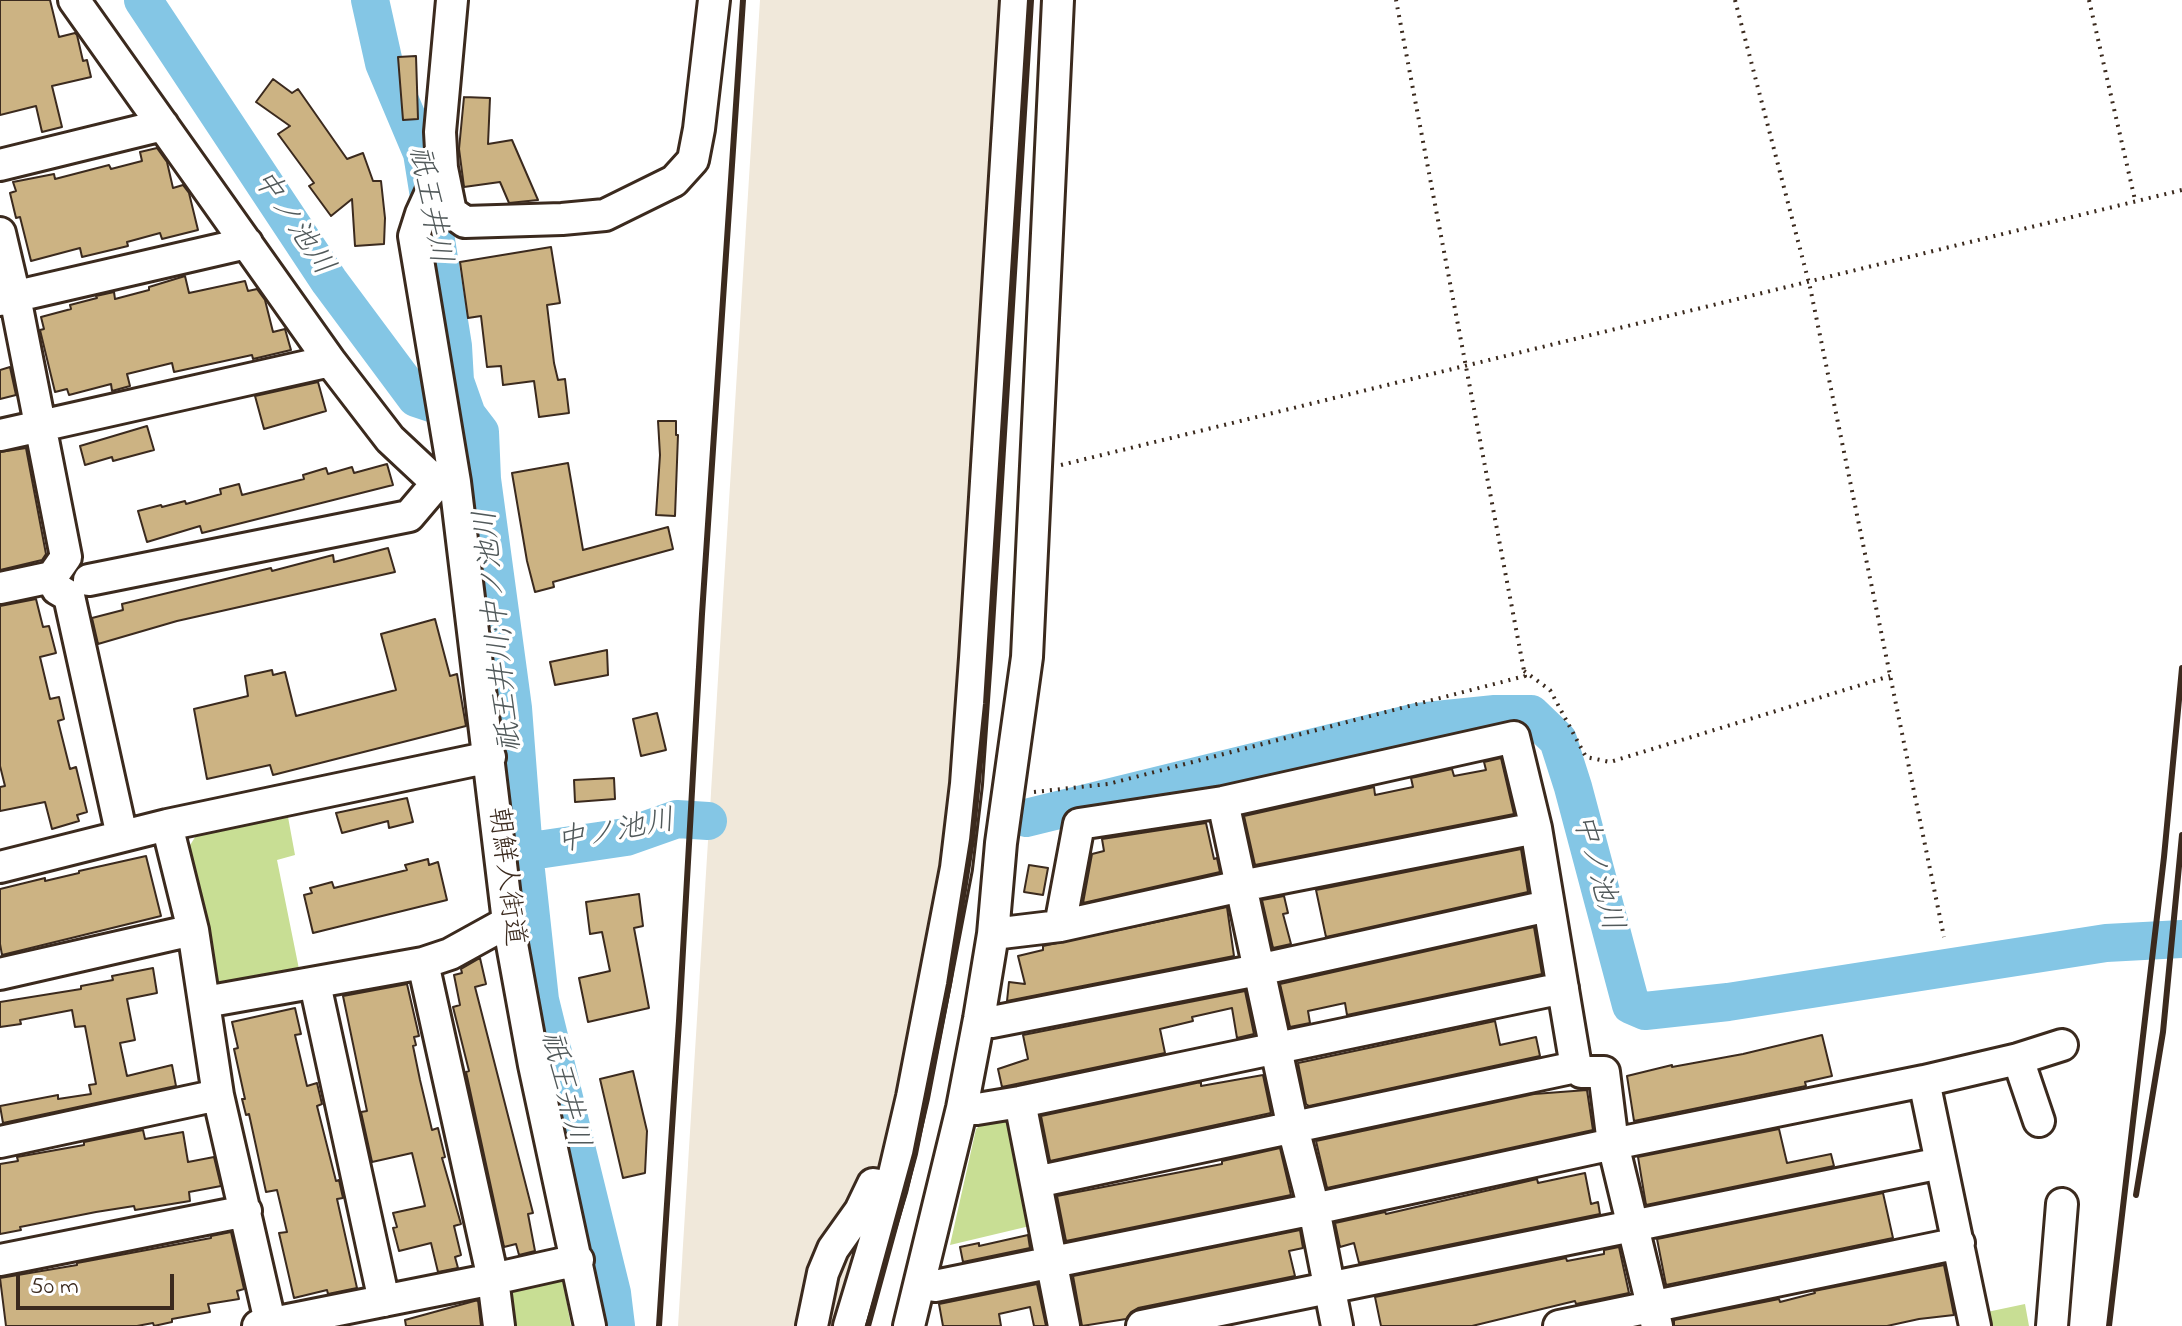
<!DOCTYPE html>
<meta charset="utf-8">
<style>
body{margin:0}
#map{position:relative;width:2182px;height:1326px;overflow:hidden;background:#fff;font-family:"Indie Flower",sans-serif}
canvas{display:block}
.scale{position:absolute;left:16px;top:1274px;width:158px;height:36px;box-sizing:border-box;border:4px solid #3b2a1e;border-top:0;padding-left:10px;font-size:24px;line-height:28px;white-space:nowrap;color:#3b2a1e;-webkit-text-stroke:6px #fff;paint-order:stroke}
</style>
<div id="map">
<canvas width="2182" height="1326"></canvas>
<div class="scale">50 m</div>
</div>
<script>
const g = document.querySelector('canvas').getContext('2d');
g.lineJoin = 'round';
function paint(path, color) {
  g.fillStyle = color;
  g.fill(path, 'evenodd');
}
function shape(rows) {
  const path = new Path2D();
  for (const r of rows) {
    path.moveTo(r[0], r[1]);
    for (let i = 2; i < r.length; i += 2) path.lineTo(r[i], r[i + 1]);
  }
  return path;
}
function trace(path, color, width, dash) {
  g.strokeStyle = color;
  g.lineWidth = width;
  g.lineCap = dash ? 'butt' : 'round';
  g.setLineDash(dash || []);
  g.stroke(path);
}
function label(font, color, halo, rows, align = 'center') {
  g.font = font + ' "Indie Flower","Klee One",sans-serif';
  g.lineWidth = 7;
  g.setLineDash([]);
  g.textBaseline = 'middle';
  g.strokeStyle = halo;
  g.fillStyle = color;
  for (const [text, x, y, turn = 0] of rows) {
    g.save();
    g.translate(x, y);
    g.rotate((+turn || 0) * Math.PI / 180);
    g.textAlign = isNaN(turn) ? turn : align;
    if (halo) g.strokeText(text, 0, 0);
    g.fillText(text, 0, 0);
    g.restore();
  }
}
const built = shape([
 [760,0,1024,0,974,768,861,1326,678,1326]
]);
const green = shape([
 [288,817,295,855,277,860,300,974,222,985,214,982,187,850,197,834],
 [1010,1115,1034,1225,950,1245,976,1129,988,1118],
 [559,1278,563,1281,571,1326,512,1326,508,1300,516,1287],
 [2025,1304,2029,1326,1989,1326,1987,1312]
]);
const river = shape([
 [143,0,329,281,416,398,467,415],
 [370,0,384,63,422,153,453,346,455,381,467,415,480,432,482,479,513,708,524,852,540,1000,612,1293,616,1326],
 [1026,818,1417,722,1495,714,1531,714,1558,740,1573,787,1631,1005,1645,1011,1728,1002,2106,943,2182,939],
 [524,852,626,837,677,819,708,821]
]);
const building = shape([
 [0,0,50,0,59,37,75,33,77,35,83,61,87,60,91,77,52,86,62,127,42,132,36,106,0,115,0,0],
 [416,56,418,119,403,120,398,57,416,56],
 [273,79,292,93,298,89,347,159,363,153,373,181,381,181,385,218,384,244,355,246,352,199,331,216,309,186,314,183,278,134,290,126,256,102,273,79],
 [464,97,490,98,488,144,512,140,538,200,509,203,500,182,464,187,459,149,464,97],
 [157,148,167,162,173,188,183,185,189,193,198,230,162,239,160,233,127,242,128,246,82,257,80,248,31,261,20,217,16,218,10,193,16,191,13,182,54,174,55,179,109,165,111,169,142,161,140,152,157,148],
 [551,247,560,303,547,305,554,363,558,380,565,379,569,413,539,417,534,381,503,385,501,366,487,367,481,316,468,318,460,262,551,247],
 [185,276,189,293,245,281,248,291,257,289,265,300,273,332,285,329,291,350,253,359,252,355,174,372,172,363,127,374,130,386,112,391,111,384,69,395,67,389,55,392,40,330,44,329,41,317,71,309,70,305,97,298,96,296,114,292,115,299,149,290,149,287,185,276],
 [10,367,16,395,0,399,0,370,10,367],
 [318,382,326,411,264,429,255,396,318,382],
 [658,421,676,421,676,435,678,435,675,516,656,515,660,455,658,421],
 [147,426,154,450,113,461,112,457,85,465,80,446,147,426],
 [26,448,46,554,42,560,0,570,0,452,26,448],
 [568,463,583,550,668,527,673,549,553,582,554,587,535,592,527,561,512,473,568,463],
 [387,464,393,485,202,533,200,526,147,542,138,511,161,505,162,507,185,501,186,504,221,494,220,489,239,484,242,495,304,479,303,475,326,468,328,474,352,467,354,473,387,464],
 [388,548,395,572,177,621,98,644,92,618,123,610,122,604,271,568,272,571,333,555,334,562,388,548],
 [36,599,43,627,49,626,56,653,40,657,50,699,59,697,64,719,58,721,70,769,76,767,87,812,77,815,79,821,52,829,45,802,0,811,0,787,5,786,0,766,0,606,36,599],
 [435,619,450,676,457,674,466,726,273,775,270,765,207,779,194,709,248,696,245,676,272,670,273,675,285,672,296,716,396,690,381,634,435,619],
 [607,650,608,675,555,685,550,662,607,650],
 [657,713,666,750,641,756,633,719,657,713],
 [1501,758,1514,814,1255,865,1244,816,1374,787,1375,795,1413,787,1411,778,1452,769,1454,776,1486,770,1484,762,1501,758],
 [614,778,615,799,575,802,574,780,614,778],
 [407,798,413,822,389,828,388,821,342,833,336,813,407,798],
 [1206,823,1214,859,1217,858,1220,872,1083,903,1092,854,1104,851,1102,839,1206,823],
 [1521,849,1528,892,1326,937,1316,890,1521,849],
 [146,856,161,916,2,955,0,944,0,889,45,878,45,881,79,873,79,871,146,856],
 [428,859,429,865,438,862,447,900,313,933,304,895,312,893,310,888,332,882,334,888,407,870,405,865,428,859],
 [1029,865,1048,868,1043,895,1024,892,1029,865],
 [639,894,643,926,634,928,649,1008,588,1022,579,978,610,971,602,932,590,934,586,902,639,894],
 [1284,896,1288,913,1283,914,1291,944,1273,948,1262,900,1284,896],
 [1227,907,1234,956,1007,1001,1009,982,1025,984,1018,956,1043,950,1043,946,1227,907],
 [1534,927,1542,974,1347,1015,1345,1003,1308,1011,1310,1023,1290,1027,1280,984,1534,927],
 [480,958,486,984,475,987,533,1213,528,1214,535,1251,519,1255,516,1244,504,1247,466,1072,469,1071,453,1007,460,1005,454,975,462,973,461,969,480,958],
 [153,968,157,993,127,999,135,1040,120,1043,127,1076,172,1065,176,1086,3,1123,0,1106,58,1095,58,1099,91,1094,89,1085,96,1084,85,1026,75,1027,72,1010,20,1020,21,1024,0,1027,0,1002,81,989,81,986,113,980,112,976,153,968],
 [407,984,419,1036,414,1037,416,1045,413,1046,420,1080,432,1130,438,1128,445,1157,442,1158,461,1224,454,1226,461,1255,455,1257,458,1268,438,1272,431,1243,399,1251,393,1228,397,1227,393,1213,425,1206,412,1153,372,1162,361,1112,367,1111,343,996,407,984],
 [1245,991,1254,1034,1237,1038,1232,1008,1192,1017,1193,1021,1160,1029,1165,1053,1002,1087,998,1069,1028,1059,1023,1035,1245,991],
 [295,1008,301,1034,295,1035,307,1086,317,1083,322,1104,317,1106,336,1181,339,1180,343,1198,337,1199,357,1288,328,1294,327,1290,294,1298,279,1233,287,1232,277,1190,266,1192,249,1114,246,1115,242,1099,245,1099,234,1049,238,1048,232,1022,295,1008],
 [1495,1021,1500,1045,1536,1037,1540,1056,1309,1106,1306,1104,1298,1063,1495,1021],
 [1822,1035,1832,1076,1805,1082,1806,1086,1634,1121,1627,1076,1672,1065,1672,1067,1743,1054,1822,1035],
 [633,1071,647,1131,645,1173,623,1178,600,1079,633,1071],
 [1263,1075,1271,1113,1050,1161,1041,1116,1201,1082,1201,1086,1263,1075],
 [1587,1090,1593,1130,1327,1188,1316,1141,1534,1094,1587,1090],
 [1779,1129,1787,1163,1831,1154,1834,1166,1646,1205,1638,1157,1779,1129],
 [143,1130,145,1139,183,1132,188,1162,214,1157,221,1186,189,1192,190,1201,135,1210,134,1206,96,1212,20,1227,21,1230,0,1234,0,1164,18,1161,17,1157,84,1145,84,1142,143,1130],
 [1280,1148,1291,1195,1066,1241,1057,1196,1222,1164,1222,1161,1280,1148],
 [1585,1173,1591,1204,1598,1202,1600,1214,1359,1263,1354,1243,1340,1247,1335,1223,1385,1212,1386,1214,1537,1179,1538,1183,1585,1173],
 [1883,1193,1893,1238,1666,1285,1657,1239,1883,1193],
 [1300,1230,1303,1248,1289,1251,1295,1276,1138,1308,1131,1312,1126,1319,1082,1326,1073,1276,1300,1230],
 [231,1232,244,1289,237,1291,239,1299,208,1304,210,1312,172,1319,172,1322,154,1326,153,1323,137,1326,6,1326,0,1278,77,1265,77,1263,211,1238,211,1236,231,1232],
 [1028,1235,1030,1248,963,1262,960,1247,979,1243,979,1246,1028,1235],
 [1619,1247,1629,1293,1576,1304,1575,1301,1472,1326,1381,1326,1375,1297,1566,1258,1567,1261,1604,1254,1604,1250,1619,1247],
 [1944,1265,1954,1315,1919,1319,1887,1326,1674,1326,1674,1320,1779,1299,1780,1302,1815,1293,1814,1291,1944,1265],
 [1037,1284,1046,1326,1034,1326,1030,1307,999,1314,1001,1326,943,1326,939,1304,1037,1284],
 [478,1300,481,1326,406,1326,405,1320,478,1300]
]);
const path = shape([
 [1735,0,1810,287,1944,937],
 [2089,0,2135,200],
 [1061,465,2182,190],
 [1524,671,1550,690,1586,757,1610,762,1890,676],
 [1034,792,1108,784,1525,676,1396,0]
]);
const minor = shape([
 [74,0,330,361,390,439,437,483],
 [452,0,440,132,442,168,421,214,414,236,455,482,508,922,534,1065,590,1326],
 [0,165,163,125],
 [442,168,451,212,465,222,562,219,605,215,674,181,693,160,699,129,714,0],
 [0,233,15,297,66,557,52,577,57,589,69,596,122,836],
 [0,300,247,243],
 [0,435,330,361],
 [89,580,409,516,437,483,454,482],
 [0,588,52,577],
 [1223,802,1293,1128,1314,1209,1337,1326],
 [167,825,193,930,218,1095,271,1326],
 [0,867,167,825,490,757],
 [1060,926,1079,824,1223,802,1514,737,1536,828,1576,1067],
 [993,934,1060,926,1241,886,1536,828],
 [423,963,493,1279,499,1326],
 [0,974,193,930],
 [315,984,384,1301],
 [205,1002,423,963,450,954,508,922],
 [979,1019,992,1022,1258,970,1548,906],
 [2018,1059,2039,1121],
 [1924,1081,1975,1326],
 [1020,1102,1064,1326],
 [962,1108,977,1109,1020,1102,1563,988],
 [0,1142,218,1095],
 [1036,1182,1576,1067,1581,1072,1604,1072,1613,1144,1657,1326],
 [0,1260,246,1211],
 [921,1284,935,1286,1314,1209,1613,1144,1924,1081,2018,1059,2062,1045],
 [258,1326,493,1279,578,1260],
 [812,1326,823,1273,833,1249,860,1211,873,1184,891,1187],
 [849,1326,891,1187,912,1097,956,868,966,784,975,658,1016,0],
 [909,1326,962,1108,979,1019,993,934,1001,843,1027,657,1058,0],
 [1142,1326,1941,1163],
 [1559,1326,1959,1243],
 [2052,1326,2062,1204]
]);
const rail = shape([
 [2136,1195,2163,1032,2182,835],
 [659,1326,679,1021,702,614,743,0],
 [868,1326,915,1154,949,984,972,840,986,704,1030,0],
 [2109,1326,2164,857,2182,668]
]);
const streetNames = [
 ["朝鮮人街道",504,877,83]
];
const waterNames = [
 ["祇王井川",427,205,79],
 ["中ノ池川",291,224,56],
 ["祇王井川;中ノ池川",501,631,-96],
 ["中ノ池川",616,834,-11],
 ["中ノ池川",1595,873,75],
 ["祇王井川",562,1090,76]
];
paint(built, '#f0e8da');
paint(green, '#c8de94');
trace(river, '#84c6e5', 38);
paint(building, '#ccb383');
trace(building, '#3b2a1e', 2);
trace(minor, '#3b2a1e', 36);
trace(path, '#3b2a1e', 4, [2, 6]);
trace(minor, '#fff', 30);
trace(rail, '#3b2a1e', 6);
label('28px', '#3b2a1e', '#fff', streetNames);
label('italic 30px', '#51595a', '#fff', waterNames);
</script>
